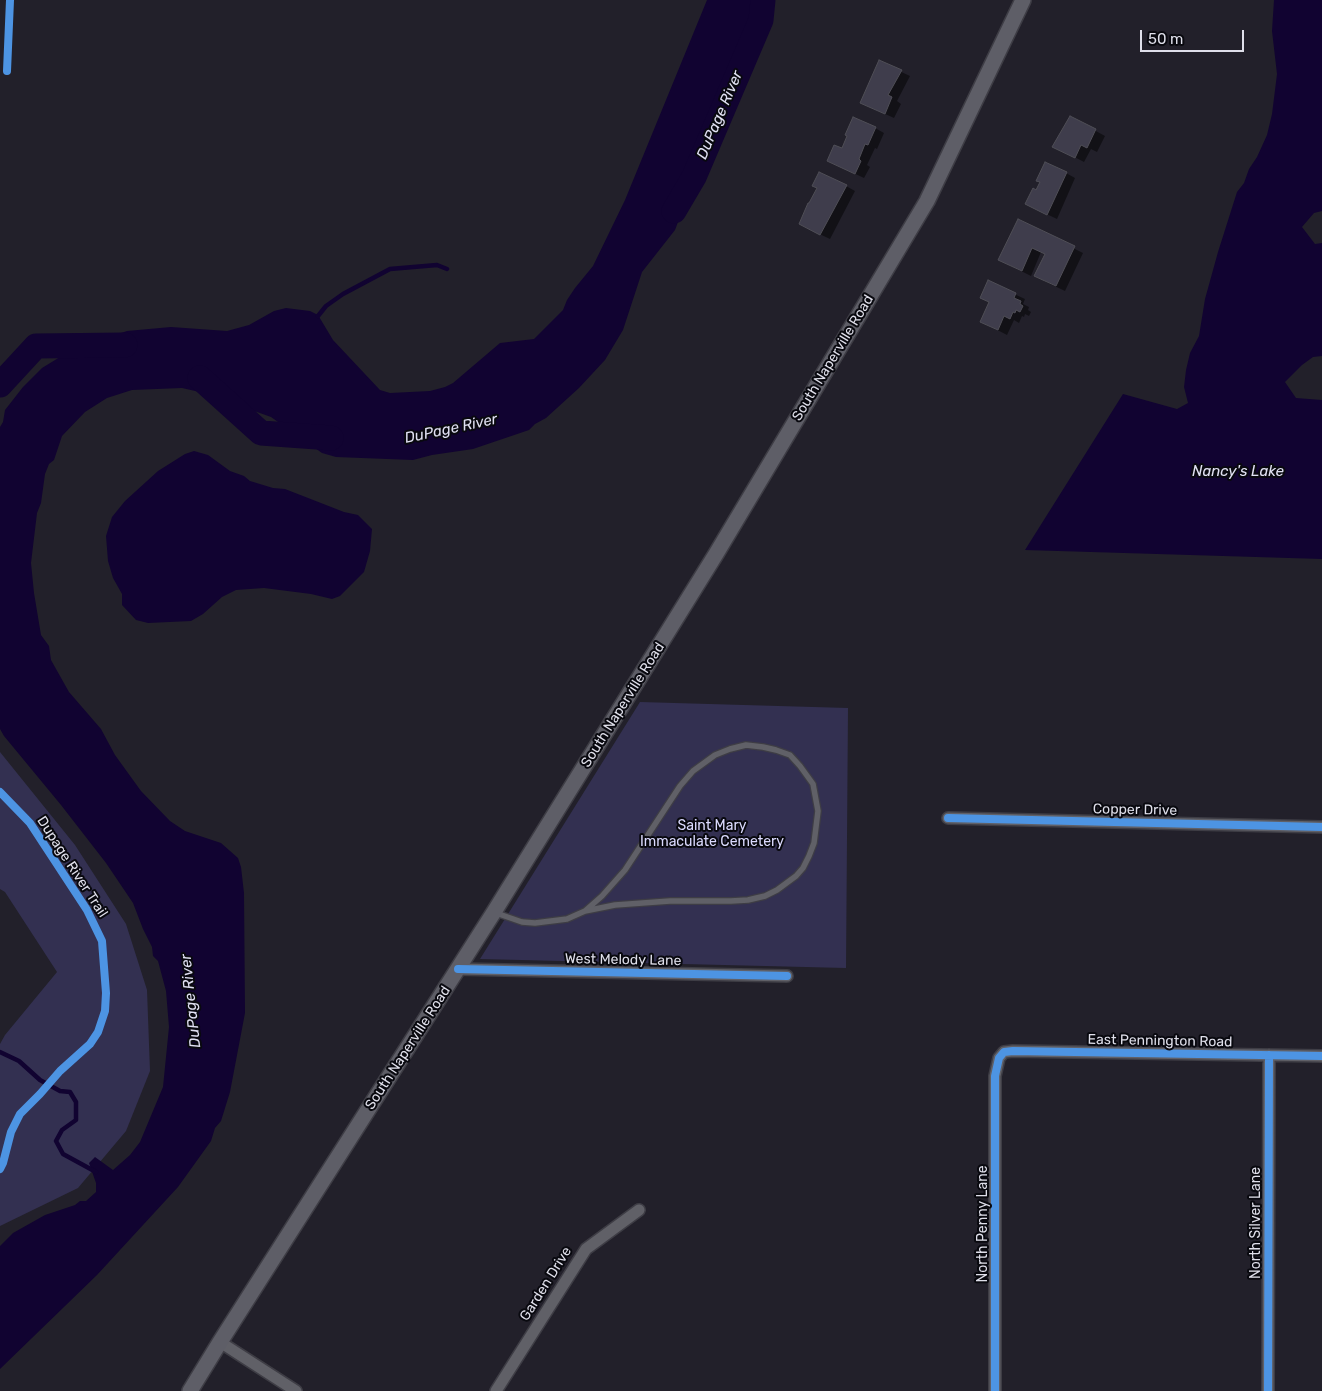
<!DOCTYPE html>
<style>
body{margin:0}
#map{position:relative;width:1322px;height:1391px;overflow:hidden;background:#22202a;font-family:Rubik,sans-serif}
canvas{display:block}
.scale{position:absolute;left:1140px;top:30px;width:104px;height:22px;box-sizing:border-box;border:2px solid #dfdfea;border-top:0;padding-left:6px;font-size:15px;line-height:18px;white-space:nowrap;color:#dfdfea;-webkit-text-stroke:4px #09090f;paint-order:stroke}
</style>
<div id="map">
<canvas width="1322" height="1391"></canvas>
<div class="scale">50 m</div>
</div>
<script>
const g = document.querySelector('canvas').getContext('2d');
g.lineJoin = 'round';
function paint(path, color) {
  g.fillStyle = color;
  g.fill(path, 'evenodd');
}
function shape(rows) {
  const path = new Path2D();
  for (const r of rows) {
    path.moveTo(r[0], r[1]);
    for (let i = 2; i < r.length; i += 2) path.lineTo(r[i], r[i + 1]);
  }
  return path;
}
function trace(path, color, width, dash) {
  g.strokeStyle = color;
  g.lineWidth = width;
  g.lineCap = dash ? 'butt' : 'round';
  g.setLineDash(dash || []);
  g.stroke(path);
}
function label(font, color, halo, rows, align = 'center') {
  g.font = font + ' Rubik,sans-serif';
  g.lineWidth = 4;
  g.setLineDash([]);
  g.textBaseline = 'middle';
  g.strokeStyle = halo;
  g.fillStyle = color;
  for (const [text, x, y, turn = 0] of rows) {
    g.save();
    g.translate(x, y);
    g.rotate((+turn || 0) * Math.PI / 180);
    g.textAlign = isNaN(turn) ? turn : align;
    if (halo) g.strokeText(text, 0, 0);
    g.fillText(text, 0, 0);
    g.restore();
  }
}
const green = shape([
 [640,702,848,708,846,968,480,959],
 [0,752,75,845,126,924,147,990,150,1071,126,1131,78,1188,0,1226,0,1044,5,1035,57,972,5,892,0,889]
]);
const water = shape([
 [707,0,757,0,739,45,699,151,686,201,675,230,642,272,623,330,605,360,579,388,546,418,535,424,529,430,473,449,432,455,413,460,336,457,322,453,271,417,204,393,182,388,132,390,107,398,85,412,62,436,54,460,49,464,45,474,41,503,37,513,31,563,34,593,41,635,49,646,51,660,69,692,101,729,115,755,141,791,170,821,185,831,221,843,238,858,241,867,244,893,245,1013,230,1092,221,1121,215,1128,211,1141,178,1187,97,1275,0,1369,0,1246,13,1233,45,1215,75,1205,80,1201,86,1201,96,1192,96,1183,89,1163,95,1157,113,1170,130,1155,140,1142,163,1087,169,1027,166,991,158,961,153,956,152,947,143,929,133,903,106,863,61,805,4,736,0,729,0,427,3,422,5,410,23,387,42,368,60,357,68,356,79,349,92,346,100,340,127,331,171,327,227,331,249,325,274,311,286,308,310,311,318,315,333,340,380,390,390,393,430,391,445,387,453,383,500,343,534,339,563,310,567,300,575,288,593,266,625,200],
 [1274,0,1322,0,1322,211,1314,213,1302,227,1315,244,1322,243,1322,356,1313,357,1302,365,1285,382,1296,398,1322,400,1322,559,1025,550,1123,394,1177,409,1188,403,1184,387,1186,370,1190,353,1199,336,1205,299,1218,252,1237,192,1244,183,1249,169,1257,157,1267,135,1272,114,1277,74,1272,31],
 [194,451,208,455,230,471,244,476,250,481,273,488,285,489,344,512,358,515,372,529,370,551,364,572,340,596,332,599,311,594,264,588,236,590,222,597,203,614,191,621,148,623,136,620,122,605,122,594,113,578,108,561,106,536,112,517,125,501,158,471,185,454]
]);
const shadow = shape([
 [880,62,910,76,897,101,901,104,894,118,861,103],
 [1070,117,1105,136,1097,152,1091,149,1084,162,1063,151],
 [875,128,884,133,877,149,875,148,867,165,870,167,864,178,828,161],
 [1066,173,1075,178,1057,219,1036,209,1037,192],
 [846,186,855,191,830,239,809,229],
 [1018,221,1083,253,1065,291,1044,281,1046,254,1041,252,1031,276,1009,265],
 [988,282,1025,299,1023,304,1029,307,1028,310,1031,312,1029,316,1025,314,1024,317,1022,316,1019,323,1014,320,1007,335,982,322,990,302]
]);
const stream = shape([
 [318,316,326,306,343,294,390,269,437,265,447,269],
 [0,1052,19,1061,40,1080,60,1091,70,1092,76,1102,76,1120,62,1130,56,1141,63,1154,96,1172]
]);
const river = shape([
 [674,211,694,177,761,20,763,0],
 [200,378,261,433,331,438],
 [0,385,36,346,125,345]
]);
const building = shape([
 [879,60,902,70,888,95,892,97,885,114,860,103,879,60],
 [1070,116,1096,129,1087,148,1081,145,1075,158,1052,147,1070,116],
 [853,117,876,127,868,145,865,144,859,159,861,161,855,174,827,161,834,145,842,148,847,136,845,135,853,117],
 [1045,162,1067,172,1047,215,1025,204,1033,188,1036,190,1040,182,1036,181,1045,162],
 [819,172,847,185,820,235,799,224,808,203,809,203,817,188,812,186,819,172],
 [1018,219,1075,246,1056,286,1034,276,1045,254,1032,248,1022,271,998,260,1018,219],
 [988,280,1016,293,1014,298,1021,301,1020,304,1023,306,1020,312,1016,310,1015,313,1013,312,1010,319,1004,316,998,330,980,322,989,302,980,298,988,280]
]);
const service = shape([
 [496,913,522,922,535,923,567,919,585,911,615,905,670,901,731,901,748,900,765,896,777,890,796,876,803,868,809,856,814,843,818,811,813,784,800,766,790,755,776,750,763,747,746,745,730,749,715,755,693,771,680,786,625,870,602,896,585,911]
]);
const minor = shape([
 [948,818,1322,827],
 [458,969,787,976],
 [220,1342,296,1391],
 [496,1391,586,1249,639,1210],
 [995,1391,995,1076,999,1058,1004,1052,1013,1051,1322,1056],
 [1268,1391,1269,1055]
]);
const secondary = shape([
 [190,1391,220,1342,494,912,716,554,927,201,1023,0]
]);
const cycleway = shape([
 [7,71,10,0],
 [0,792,30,823,87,910,102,941,106,993,105,1011,98,1032,90,1044,60,1071,40,1094,20,1114,11,1132,3,1163,0,1169],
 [948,818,1322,827],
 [458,969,787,976],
 [995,1391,995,1076,999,1058,1004,1052,1013,1051,1322,1056],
 [1268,1391,1269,1055]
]);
const streetNames = [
 ["South Naperville Road",833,358,-59],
 ["South Naperville Road",623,705,-58],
 ["Copper Drive",1135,810,1],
 ["Dupage River Trail",72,867,57],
 ["West Melody Lane",623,960,1],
 ["East Pennington Road",1160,1041,1],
 ["South Naperville Road",408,1048,-57],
 ["North Silver Lane",1256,1223,-90],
 ["North Penny Lane",983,1224,-90],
 ["Garden Drive",546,1284,-58]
];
const parkNames = [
 ["Saint Mary",712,826],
 ["Immaculate Cemetery",712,842]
];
const waterNames = [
 ["DuPage River",720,115,-67],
 ["DuPage River",451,429,-12],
 ["Nancy's Lake",1238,472],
 ["DuPage River",191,1001,-96]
];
paint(green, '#333051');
paint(water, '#110331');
paint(shadow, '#0007');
trace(stream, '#110331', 4.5);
trace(river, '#110331', 25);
paint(building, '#3f3d4c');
trace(building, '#4f4e56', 1);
trace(service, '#3e3d45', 8);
trace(minor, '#3e3d45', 14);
trace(secondary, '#3e3d45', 18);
trace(service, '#606067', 5.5);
trace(minor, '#606067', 11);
trace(secondary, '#5e5e67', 15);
trace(cycleway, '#4d94e3', 8);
label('14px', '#dfdfea', '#09090f', streetNames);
label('14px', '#dbdafe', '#09090f', parkNames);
label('italic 15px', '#e1e1f3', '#09090f', waterNames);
</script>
